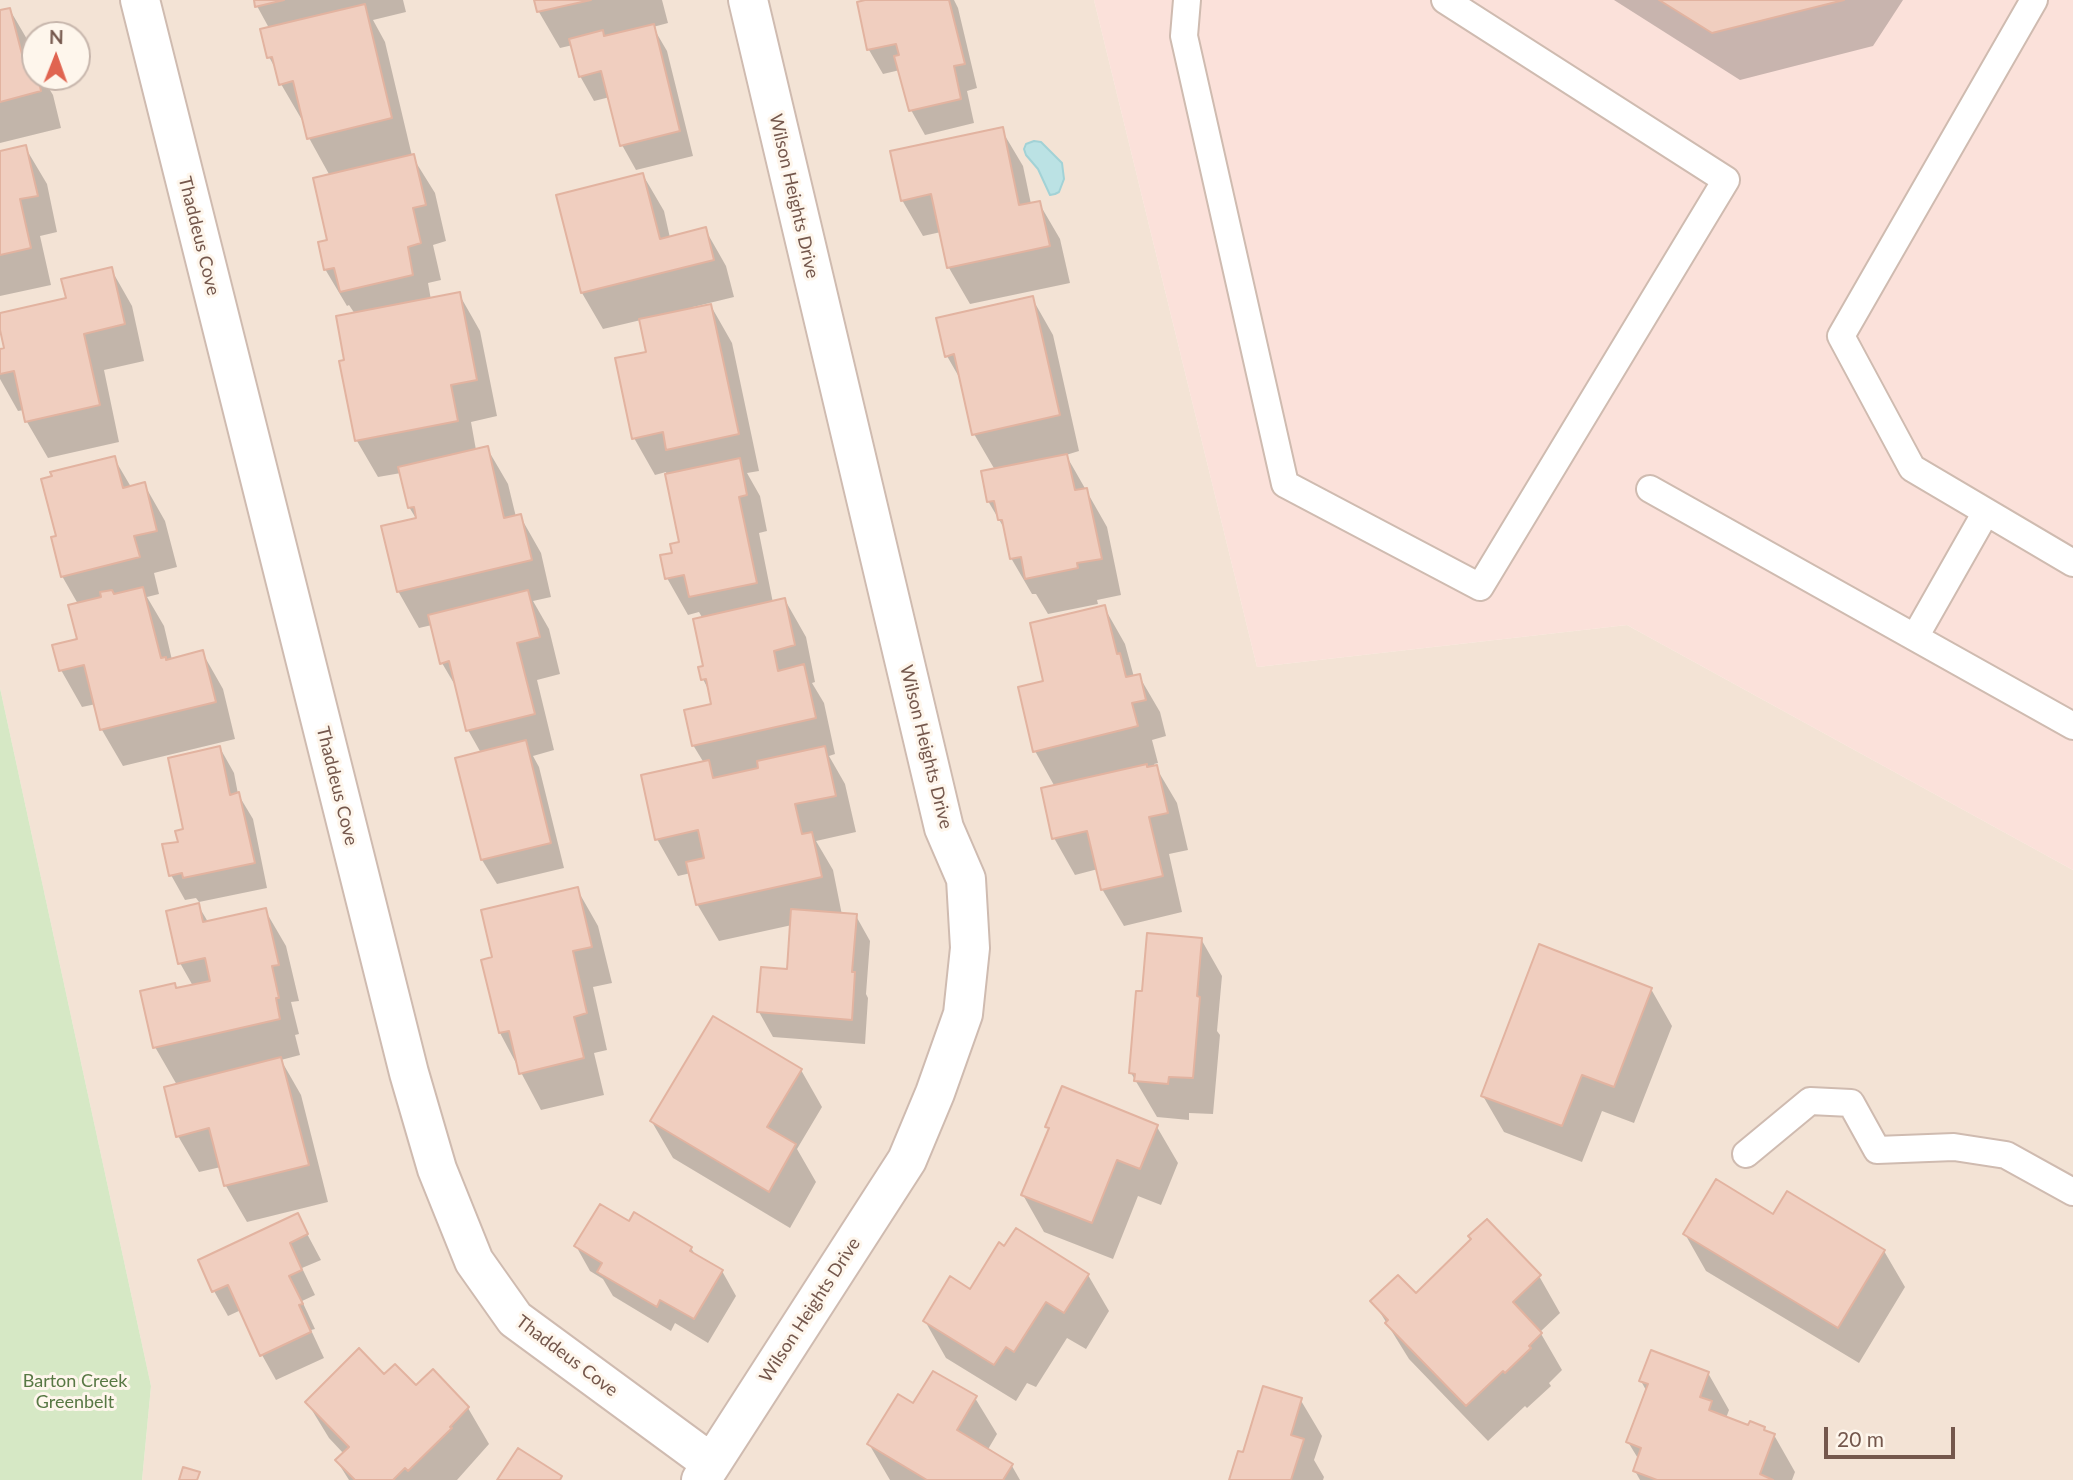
<!DOCTYPE html>
<style>
body{margin:0}
#map{position:relative;width:2073px;height:1480px;overflow:hidden;background:#fbf1e6;font-family:Lato,sans-serif}
canvas{display:block}
.north{position:absolute;left:21px;top:21px;width:70px;height:70px;box-sizing:border-box;background:#fef6ec;border:2px solid #c7b6ac;border-radius:50%;rotate:1deg;font-size:19px;font-weight:700;line-height:28px;text-align:center;color:#74574c}
.north::after{content:'';display:block;margin:auto;width:24px;height:32px;background:#e06450;clip-path:polygon(50% 0,100% 100%,50% 72%,0 100%)}
.scale{position:absolute;left:1824px;top:1427px;width:131px;height:32px;box-sizing:border-box;border:4px solid #74574c;border-top:0;padding-left:9px;font-size:21px;line-height:24px;white-space:nowrap;color:#74574c;-webkit-text-stroke:5px #fef6ec;paint-order:stroke}
</style>
<div id="map">
<canvas width="2073" height="1480"></canvas>
<div class="north">N</div>
<div class="scale">20 m</div>
</div>
<script>
const g = document.querySelector('canvas').getContext('2d');
g.lineJoin = 'round';
function paint(path, color) {
  g.fillStyle = color;
  g.fill(path, 'evenodd');
}
function shape(rows) {
  const path = new Path2D();
  for (const r of rows) {
    path.moveTo(r[0], r[1]);
    for (let i = 2; i < r.length; i += 2) path.lineTo(r[i], r[i + 1]);
  }
  return path;
}
function trace(path, color, width, dash) {
  g.strokeStyle = color;
  g.lineWidth = width;
  g.lineCap = dash ? 'butt' : 'round';
  g.setLineDash(dash || []);
  g.stroke(path);
}
function label(font, color, halo, rows, align = 'center') {
  g.font = font + ' Lato,sans-serif';
  g.lineWidth = 6;
  g.setLineDash([]);
  g.textBaseline = 'middle';
  g.strokeStyle = halo;
  g.fillStyle = color;
  for (const [text, x, y, turn = 0] of rows) {
    g.save();
    g.translate(x, y);
    g.rotate((+turn || 0) * Math.PI / 180);
    g.textAlign = isNaN(turn) ? turn : align;
    if (halo) g.strokeText(text, 0, 0);
    g.fillText(text, 0, 0);
    g.restore();
  }
}
const residential = shape([
 [0,0,1094,0,1257,667,1627,625,2073,870,2073,1480,142,1480,151,1386,0,688],
 [35,35,77,35,77,77,35,77]
]);
const commercial = shape([
 [1094,0,2073,0,2073,870,1627,625,1257,667]
]);
const green = shape([
 [0,688,151,1386,142,1480,0,1480]
]);
const water = shape([
 [1034,141,1041,142,1062,163,1064,179,1059,192,1055,194,1050,195,1038,169,1026,155,1024,149,1026,144,1034,141]
]);
const shadow = shape([
 [255,0,403,0,406,12,373,20,385,42,412,156,435,193,446,241,433,245,441,280,428,283,431,300,459,294,480,331,497,416,471,422,476,450,487,448,508,484,516,517,520,516,541,553,551,597,533,601,549,629,560,674,537,680,554,750,533,756,539,767,564,868,497,884,482,860,481,753,468,730,459,692,442,663,432,625,419,628,398,591,417,520,409,507,401,473,378,477,357,441,341,363,346,361,355,314,349,305,347,306,325,269,330,242,330,176,309,138,304,120,302,120,281,84,278,73,269,57,269,28,257,6],
 [536,0,662,0,668,23,653,27,667,51,693,156,636,170,622,145,610,97,594,101,580,76,573,45,560,48,539,12],
 [873,0,954,0,958,8,977,88,967,91,974,123,925,135,911,110,900,70,883,74,869,50,859,3],
 [1614,0,1903,0,1873,46,1740,80],
 [10,10,31,46,35,63,35,77,42,77,53,95,61,128,0,143,0,12],
 [1001,129,1023,166,1031,204,1039,203,1060,239,1070,283,970,304,949,268,941,232,923,236,902,200],
 [25,147,47,184,57,232,40,236,51,285,0,296,0,153],
 [643,175,664,211,670,238,705,229,726,266,734,297,693,307,693,310,711,306,732,343,759,471,747,473,760,496,767,531,759,533,773,603,785,600,806,637,815,682,812,683,824,703,835,754,829,756,845,784,856,832,816,841,833,870,842,915,856,916,870,941,866,994,868,998,865,1044,773,1037,759,1012,788,971,792,925,719,941,697,904,691,873,678,876,657,839,704,763,693,745,714,706,710,693,703,679,705,667,703,619,699,612,688,615,667,578,674,554,682,543,666,472,655,475,634,438,648,353,641,320,603,329,582,293,558,196],
 [111,269,132,306,144,361,104,370,119,442,48,458,27,422,24,410,18,411,0,379,0,351,7,350,0,315,68,299],
 [1032,298,1053,335,1079,451,1066,455,1107,527,1121,595,1097,600,1098,604,1048,614,1036,594,1032,594,1011,558,1007,533,988,501,995,470,974,434,963,384,947,356],
 [114,458,131,487,144,484,165,521,177,567,154,573,159,594,147,597,164,626,172,660,202,652,223,689,235,739,123,766,102,730,96,704,82,707,61,670,79,641,78,604,62,576,58,537],
 [1104,607,1125,644,1134,677,1139,676,1160,712,1166,736,1152,740,1158,763,1154,764,1177,803,1188,850,1169,854,1182,912,1124,926,1102,889,1098,869,1075,875,1054,838,1055,787,1035,751,1045,682],
 [220,748,234,773,238,794,253,819,267,888,199,902,196,898,185,900,171,875,180,843],
 [577,889,598,926,612,983,593,987,607,1050,594,1053,604,1095,541,1110,500,1033,484,961,494,959],
 [198,905,208,922,265,910,286,946,299,1001,291,1002,299,1034,295,1035,300,1055,281,1060,301,1095,328,1202,247,1222,226,1186,221,1167,199,1172,178,1136,177,1085,155,1047,174,985,177,990,193,986,180,963],
 [1201,939,1222,976,1217,1031,1220,1035,1213,1114,1189,1113,1189,1120,1157,1117,1131,1073,1144,993],
 [1651,989,1672,1026,1634,1123,1602,1111,1582,1162,1504,1132,1483,1096],
 [801,1070,822,1107,797,1149,816,1182,790,1228,673,1158,652,1122],
 [1047,1127,1157,1127,1178,1163,1161,1205,1138,1196,1113,1259,1044,1232,1023,1195,1049,1130],
 [297,1215,321,1260,302,1268,315,1295,302,1301,315,1329,311,1330,324,1358,276,1380,262,1355,241,1310,228,1316,214,1291],
 [1685,1234,1884,1251,1905,1287,1859,1363,1706,1271],
 [576,1246,691,1248,696,1256,722,1271,736,1296,708,1343,675,1323,671,1331,613,1296,603,1279,590,1271],
 [1088,1275,1109,1311,1086,1349,1067,1338,1036,1387,1027,1383,1016,1401,946,1358,925,1321,971,1292],
 [1539,1276,1560,1313,1540,1332,1562,1370,1549,1383,1551,1386,1527,1408,1525,1406,1488,1441,1409,1359,1373,1301],
 [1708,1373,1729,1410,1726,1418,1749,1427,1764,1428,1767,1433,1774,1435,1795,1472,1792,1480,1640,1480,1635,1471,1639,1460,1628,1442,1647,1392,1641,1381],
 [384,1376,468,1408,489,1444,457,1480,349,1480,337,1461,344,1454,329,1438,307,1402],
 [975,1398,997,1434,987,1451,1012,1466,1020,1480,890,1480,869,1444,914,1406],
 [1300,1399,1322,1436,1314,1460,1324,1477,1323,1480,1231,1480,1244,1454]
]);
const building = shape([
 [254,0,284,0,255,7,254,0],
 [534,0,591,0,537,12,534,0],
 [865,0,949,0,965,64,954,66,961,99,909,111,894,56,899,55,896,44,867,50,857,2,865,0],
 [1659,0,1844,0,1712,33,1659,0],
 [365,4,392,118,307,139,293,81,279,85,272,57,267,58,260,29,365,4],
 [10,8,23,58,32,56,35,77,38,77,41,91,0,102,0,10,10,8],
 [654,24,680,131,620,146,601,71,579,77,569,39,603,30,604,36,654,24],
 [1003,127,1019,205,1040,201,1050,246,947,268,931,194,901,201,890,151,1003,127],
 [26,145,38,196,20,199,31,248,0,255,0,151,26,145],
 [414,154,426,205,413,208,421,243,408,247,413,275,340,292,334,268,324,270,318,242,327,240,313,178,414,154],
 [643,173,660,239,706,227,714,260,581,293,556,195,643,173],
 [112,267,125,324,84,334,100,405,25,422,14,371,0,374,0,349,4,348,0,330,0,313,66,298,61,279,112,267],
 [460,292,477,380,451,385,458,421,355,441,339,361,344,360,336,316,460,292],
 [1033,296,1060,415,972,435,954,354,945,357,936,318,1033,296],
 [711,304,739,434,666,450,663,432,632,439,615,358,646,352,639,319,711,304],
 [488,446,504,518,521,514,532,560,397,592,381,526,416,518,414,507,408,508,398,467,488,446],
 [1067,454,1075,490,1087,488,1102,559,1077,563,1078,568,1025,579,1021,557,1010,559,1002,520,998,520,994,501,987,502,981,471,1067,454],
 [115,456,123,488,145,482,157,531,134,536,140,557,61,577,51,537,56,536,41,479,52,476,50,472,115,456],
 [740,458,747,495,739,497,757,583,689,597,684,575,665,579,660,555,672,553,670,544,679,542,665,474,740,458],
 [143,587,161,658,166,657,166,660,203,650,216,702,100,730,84,665,59,671,52,645,77,639,68,605,101,597,100,592,112,590,114,594,143,587],
 [528,590,540,637,517,643,535,714,466,731,449,661,440,664,428,615,528,590],
 [785,598,795,645,774,651,778,671,804,664,816,718,692,746,684,710,711,704,706,679,701,680,698,667,703,666,693,619,785,598],
 [1105,605,1117,654,1120,653,1126,677,1140,674,1146,700,1132,703,1138,726,1033,752,1018,687,1043,681,1030,623,1105,605],
 [526,740,551,843,481,860,455,758,526,740],
 [220,746,230,795,239,792,255,863,183,878,182,873,169,876,162,844,178,842,175,831,183,829,168,758,220,746],
 [825,746,836,796,795,804,802,834,812,832,822,877,696,905,686,862,704,858,698,830,655,840,641,775,709,760,713,778,758,768,757,761,825,746],
 [1147,764,1147,767,1157,765,1168,813,1149,817,1163,876,1101,890,1087,831,1052,839,1041,788,1147,764],
 [578,887,592,947,573,951,587,1013,574,1017,584,1058,519,1074,509,1031,499,1033,481,960,492,957,481,910,578,887],
 [199,903,203,922,266,908,279,965,272,966,279,998,276,998,280,1019,153,1048,140,991,175,983,176,988,210,981,205,958,178,964,166,911,199,903],
 [791,909,857,914,852,972,855,972,852,1020,757,1012,761,967,787,969,791,909],
 [1147,933,1202,938,1197,996,1200,997,1193,1078,1169,1077,1168,1084,1134,1081,1135,1074,1129,1073,1136,991,1142,991,1147,933],
 [1539,944,1652,988,1614,1087,1582,1075,1562,1126,1481,1096,1539,944],
 [713,1016,802,1069,767,1127,796,1144,769,1192,650,1121,713,1016],
 [281,1057,309,1165,224,1186,209,1128,176,1137,164,1087,281,1057],
 [1062,1086,1158,1125,1140,1169,1117,1160,1092,1223,1021,1195,1049,1128,1045,1127,1062,1086],
 [1716,1179,1773,1214,1787,1191,1885,1250,1838,1328,1683,1234,1716,1179],
 [600,1204,629,1221,634,1212,692,1247,690,1251,723,1270,694,1319,660,1300,657,1307,597,1272,602,1263,574,1246,600,1204],
 [298,1213,308,1234,290,1243,302,1270,289,1276,303,1304,299,1305,311,1332,260,1356,228,1285,212,1292,198,1260,298,1213],
 [1487,1219,1541,1275,1513,1302,1542,1333,1529,1346,1531,1348,1505,1373,1503,1371,1466,1406,1385,1323,1388,1320,1370,1301,1398,1275,1416,1293,1471,1239,1468,1236,1487,1219],
 [1016,1228,1089,1274,1064,1313,1046,1302,1014,1352,1006,1347,994,1365,923,1321,950,1276,970,1289,999,1242,1004,1246,1016,1228],
 [359,1348,384,1374,395,1364,416,1385,433,1369,469,1407,450,1427,452,1428,408,1471,405,1468,393,1480,355,1480,335,1460,349,1447,305,1402,359,1348],
 [1651,1350,1709,1372,1700,1397,1712,1401,1709,1410,1748,1425,1750,1421,1765,1427,1764,1430,1775,1434,1760,1474,1773,1480,1657,1480,1633,1471,1641,1448,1626,1442,1648,1384,1639,1381,1651,1350],
 [933,1371,977,1396,957,1430,1013,1464,1003,1480,927,1480,867,1444,898,1394,913,1403,933,1371],
 [1263,1386,1302,1398,1291,1435,1304,1439,1291,1480,1229,1480,1238,1451,1243,1452,1263,1386],
 [518,1448,562,1476,560,1480,497,1480,518,1448],
 [183,1467,200,1472,197,1480,179,1480,183,1467]
]);
const lane = shape([
 [1187,0,1184,36,1285,484,1480,587,1726,180,1445,0],
 [2034,0,1841,336,1912,468,2073,563],
 [1650,489,2073,726],
 [1915,637,1986,512],
 [1746,1154,1810,1101,1851,1103,1877,1150,1954,1147,2006,1155,2073,1192]
]);
const street = shape([
 [140,0,409,1073,437,1169,474,1261,515,1319,711,1463],
 [701,1480,907,1160,935,1093,963,1014,970,948,966,879,944,828,748,0]
]);
const streetNames = [
 ["Wilson Heights Drive",794,196,77],
 ["Thaddeus Cove",199,236,76],
 ["Wilson Heights Drive",926,747,76],
 ["Thaddeus Cove",337,786,76],
 ["Wilson Heights Drive",810,1310,-57],
 ["Thaddeus Cove",567,1356,37]
];
const parkNames = [
 ["Barton Creek",75,1381],
 ["Greenbelt",75,1402]
];
paint(residential, '#f3e3d5');
paint(commercial, '#fbe1da');
paint(green, '#d6e8c5');
paint(water, '#bbe2e4');
trace(water, '#a2d2d6', 2);
paint(shadow, '#0003');
paint(building, '#f0cebf');
trace(building, '#e2b3a0', 2);
trace(lane, '#cfbbb0', 30);
trace(street, '#cfbbb0', 42);
trace(lane, '#fff', 26);
trace(street, '#fff', 38);
label('18px', '#74574c', '#fef6ec', streetNames);
label('18px', '#587844', '#fef6ec', parkNames);
</script>
